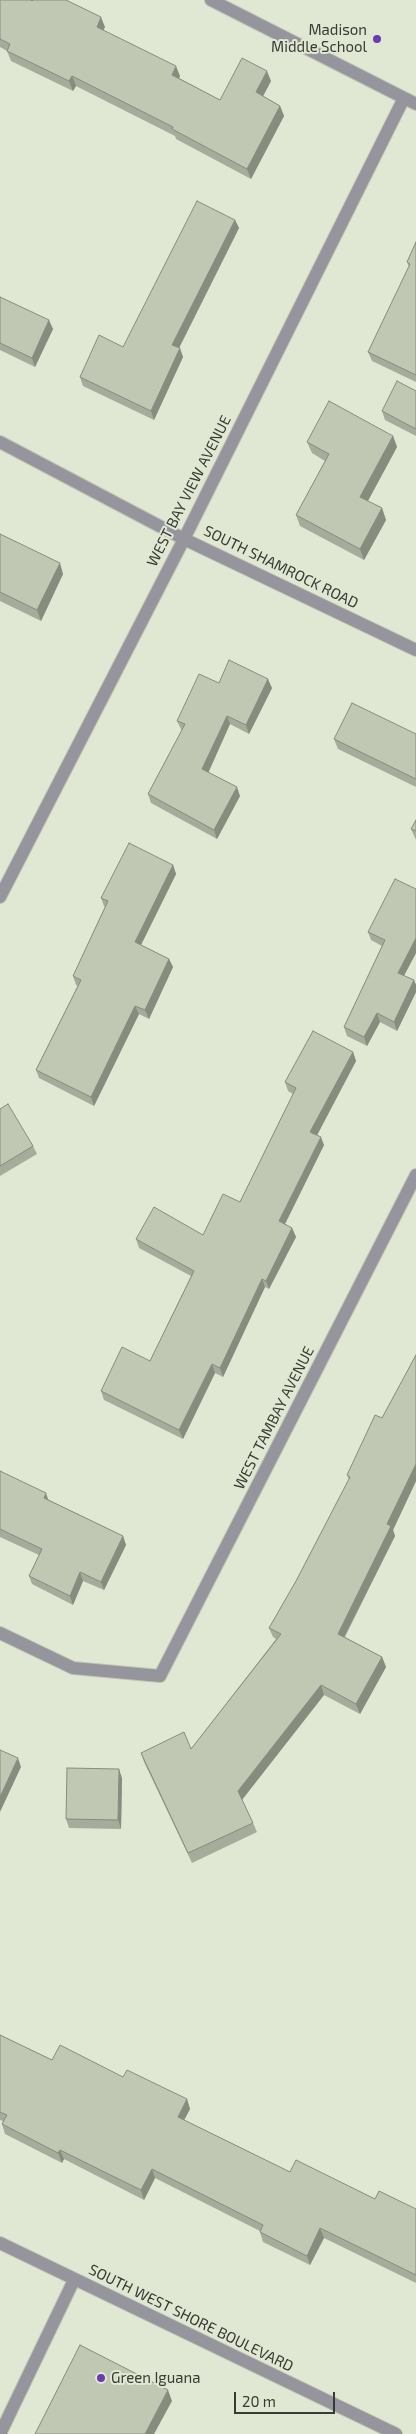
<!DOCTYPE html>
<style>
body{margin:0}
#map{position:relative;width:416px;height:2434px;overflow:hidden;background:#e0e8d3;font-family:"Exo 2",sans-serif}
canvas{display:block}
.scale{position:absolute;left:234px;top:2392px;width:101px;height:22px;box-sizing:border-box;border:2px solid #383b33;border-top:0;padding-left:6px;font-size:15px;line-height:18px;white-space:nowrap;color:#383b33;-webkit-text-stroke:4px #e0e8d3;paint-order:stroke}
</style>
<div id="map">
<canvas width="416" height="2434"></canvas>
<div class="scale">20 m</div>
</div>
<script>
const g = document.querySelector('canvas').getContext('2d');
g.lineJoin = 'round';
function shape(rows) {
  const path = new Path2D();
  for (const r of rows) {
    path.moveTo(r[0], r[1]);
    for (let i = 2; i < r.length; i += 2) path.lineTo(r[i], r[i + 1]);
  }
  return path;
}
function trace(path, color, width, dash) {
  g.strokeStyle = color;
  g.lineWidth = width;
  g.lineCap = dash ? 'butt' : 'round';
  g.setLineDash(dash || []);
  g.stroke(path);
}
function paint(path, color) {
  g.fillStyle = color;
  g.fill(path, 'evenodd');
}
function label(font, color, halo, rows, align = 'center') {
  g.font = font + ' "Exo 2",sans-serif';
  g.lineWidth = 4;
  g.setLineDash([]);
  g.textBaseline = 'middle';
  g.strokeStyle = halo;
  g.fillStyle = color;
  for (const [text, x, y, turn = 0] of rows) {
    g.save();
    g.translate(x, y);
    g.rotate((+turn || 0) * Math.PI / 180);
    g.textAlign = isNaN(turn) ? turn : align;
    if (halo) g.strokeText(text, 0, 0);
    g.fillText(text, 0, 0);
    g.restore();
  }
}
const minor = shape([
 [211,0,416,104],
 [0,442,184,539,416,650],
 [0,897,184,539,404,98],
 [0,1633,73,1668,160,1676,416,1175],
 [0,2243,396,2434],
 [0,2434,74,2280]
]);
const wall = shape([
 [0,0,105,27,103,30,180,76,179,78,220,100,271,81,263,96,280,106,284,116,251,179,176,139,175,136,76,86,73,91,11,61,7,51,0,47],
 [235,220,239,228,179,348,183,357,154,420,83,386,80,377,123,347],
 [416,242,416,382,372,361,368,352,409,267,407,262],
 [0,297,53,329,35,367,0,350],
 [416,391,416,436,385,420,382,411],
 [393,436,397,447,368,501,382,508,386,520,364,560,300,526,296,515,325,461,312,453,307,442],
 [0,534,63,574,41,621,0,601],
 [219,683,272,688,249,734,230,724,208,772,240,796,217,839,151,803,148,794,182,730,181,729,177,721],
 [416,734,416,787,338,749,334,739],
 [416,820,416,840,411,829],
 [173,865,176,874,141,945,169,959,173,967,149,1019,139,1014,94,1106,39,1078,36,1070,78,986,76,985,73,976,105,907,104,906,101,898],
 [416,889,416,953,404,976,414,980,416,985,416,992,397,1031,380,1022,367,1046,347,1036,344,1027,382,946,371,940,368,932],
 [353,1052,356,1061,317,1135,324,1145,285,1224,292,1228,296,1237,269,1289,265,1287,223,1377,215,1373,183,1439,104,1400,101,1391,150,1361,191,1276,139,1248,136,1239,203,1235,240,1202,293,1094,288,1091,285,1082],
 [0,1109,33,1146,37,1154,0,1176],
 [416,1355,416,1481,393,1530,395,1536,345,1637,382,1657,386,1667,360,1714,324,1695,242,1800,253,1823,257,1832,192,1863,144,1762,141,1753,191,1749,276,1639,273,1637,269,1628,296,1581,349,1480,347,1475,382,1418],
 [0,1471,49,1500,123,1536,126,1545,104,1590,83,1581,73,1605,32,1584,29,1576,39,1555,0,1537],
 [122,1778,121,1829,69,1828,66,1819],
 [0,2035,52,2060,123,2077,187,2099,190,2109,184,2120,290,2172,375,2199,416,2209,416,2283,324,2238,310,2265,263,2242,260,2232,260,2231,155,2178,144,2200,64,2159,62,2163,5,2134,2,2124,3,2121,0,2120]
]);
const shadedWall = shape([
 [101,17,105,27,100,37,97,27],
 [176,66,180,76,176,85,172,75],
 [267,71,271,81,260,102,256,92],
 [72,76,76,86,73,91,69,81],
 [280,106,284,116,251,179,247,169],
 [235,220,239,228,176,354,172,345],
 [49,320,53,329,35,367,32,358],
 [180,348,183,357,154,420,151,411],
 [393,436,397,447,364,508,360,497],
 [382,508,386,520,364,560,360,549],
 [60,563,63,574,41,621,37,610],
 [268,679,272,688,249,734,246,725],
 [227,716,230,724,206,778,202,769],
 [237,787,240,796,217,839,214,830],
 [173,865,176,874,138,951,135,942],
 [416,938,416,953,401,981,398,973],
 [169,959,173,967,149,1019,145,1010],
 [414,980,416,985,416,992,397,1031,394,1022],
 [135,1006,139,1014,94,1106,91,1097],
 [377,1013,380,1022,367,1046,364,1037],
 [353,1052,356,1061,314,1141,310,1132],
 [321,1137,324,1145,282,1230,279,1221],
 [292,1228,296,1237,269,1289,266,1281],
 [262,1279,265,1287,223,1377,220,1368],
 [212,1364,215,1373,183,1439,179,1430],
 [416,1464,416,1481,393,1530,395,1536,341,1643,338,1634,387,1524],
 [46,1493,49,1502,44,1498],
 [123,1536,126,1545,104,1590,101,1582],
 [80,1572,83,1581,73,1605,70,1596],
 [382,1657,386,1667,360,1714,356,1704],
 [321,1685,324,1695,241,1801,238,1791],
 [18,1758,21,1767,0,1812,0,1797],
 [119,1769,122,1778,121,1829,118,1820],
 [187,2099,190,2109,181,2126,178,2117],
 [60,2150,64,2159,62,2163,58,2153],
 [152,2169,155,2178,144,2200,141,2190],
 [320,2228,324,2238,310,2265,307,2256],
 [168,2390,172,2401,154,2434,145,2434]
]);
const building = shape([
 [0,0,31,0,32,1,33,0,66,0,101,17,97,27,176,66,172,75,220,100,242,58,267,71,256,92,280,106,247,169,172,129,173,127,72,76,69,81,7,51,10,44,0,39,0,0],
 [197,201,235,220,172,345,180,348,151,411,80,377,99,335,123,347,197,201],
 [416,242,416,375,368,352,410,264,407,262,416,242],
 [0,297,49,320,32,358,0,343,0,297],
 [397,381,416,391,416,429,382,411,397,381],
 [329,401,393,436,360,497,382,508,360,549,296,515,329,454,307,442,329,401],
 [0,534,60,563,37,610,0,592,0,534],
 [229,660,268,679,246,725,227,716,202,769,237,787,214,830,148,794,185,724,177,721,199,674,219,683,229,660],
 [352,703,416,734,416,779,334,739,352,703],
 [416,820,416,831,411,829,416,820],
 [129,843,173,865,135,942,169,959,145,1010,135,1006,91,1097,36,1070,81,980,73,976,108,901,101,898,129,843],
 [395,879,416,889,416,938,398,973,414,980,394,1022,377,1013,364,1037,344,1027,385,940,368,932,395,879],
 [313,1031,353,1052,310,1132,321,1137,279,1221,292,1228,266,1281,262,1279,220,1368,212,1364,179,1430,101,1391,122,1347,150,1361,194,1271,136,1239,154,1207,203,1235,223,1194,240,1202,296,1088,285,1082,313,1031],
 [8,1104,33,1146,0,1166,0,1109,8,1104],
 [416,1355,416,1464,387,1524,391,1526,338,1634,382,1657,356,1704,321,1685,238,1791,253,1823,188,1853,141,1753,184,1732,191,1749,281,1634,269,1628,296,1581,350,1477,347,1475,375,1415,382,1418,416,1355],
 [0,1471,46,1493,44,1498,123,1536,101,1582,80,1572,70,1596,29,1576,42,1549,0,1529,0,1471],
 [0,1750,18,1758,0,1797,0,1750],
 [67,1768,119,1769,118,1820,66,1819,67,1768],
 [0,2035,52,2060,60,2045,123,2077,127,2070,187,2099,178,2117,290,2172,296,2160,375,2199,379,2191,416,2209,416,2275,320,2228,307,2256,260,2232,263,2225,152,2169,141,2190,60,2150,58,2153,2,2124,7,2115,0,2112,0,2035],
 [80,2345,168,2390,145,2434,35,2434,80,2345]
]);
const markers = [
 [377,39,5,"#6a3bb3"],
 [101,2378,5,"#6a3bb3"]
];
const poiNames = [
 ["Madison",367,30],
 ["Middle School",367,47],
 ["Green Iguana",111,2378,"left"]
];
const streetNames = [
 ["WEST BAY VIEW AVENUE",189,491,-63],
 ["SOUTH SHAMROCK ROAD",281,567,26],
 ["WEST TAMBAY AVENUE",274,1418,-63],
 ["SOUTH WEST SHORE BOULEVARD",191,2318,26]
];
trace(minor, '#bec5b3', 14);
trace(minor, '#96949d', 12);
paint(wall, '#a5ac9b');
paint(shadedWall, '#868c7e');
paint(building, '#c0c8b4');
trace(building, '#868c7e', 1);
for (const [x, y, r, color] of markers) {
  const dot = new Path2D();
  dot.arc(x, y, r, 0, 2 * Math.PI);
  g.fillStyle = color;
  g.fill(dot);
  trace(dot, '#e0e8d3', 2);
}
label('15px', '#383b33', '#e0e8d3', poiNames, 'right');
label('15px', '#383b33', '#e0e8d3', streetNames);
</script>
